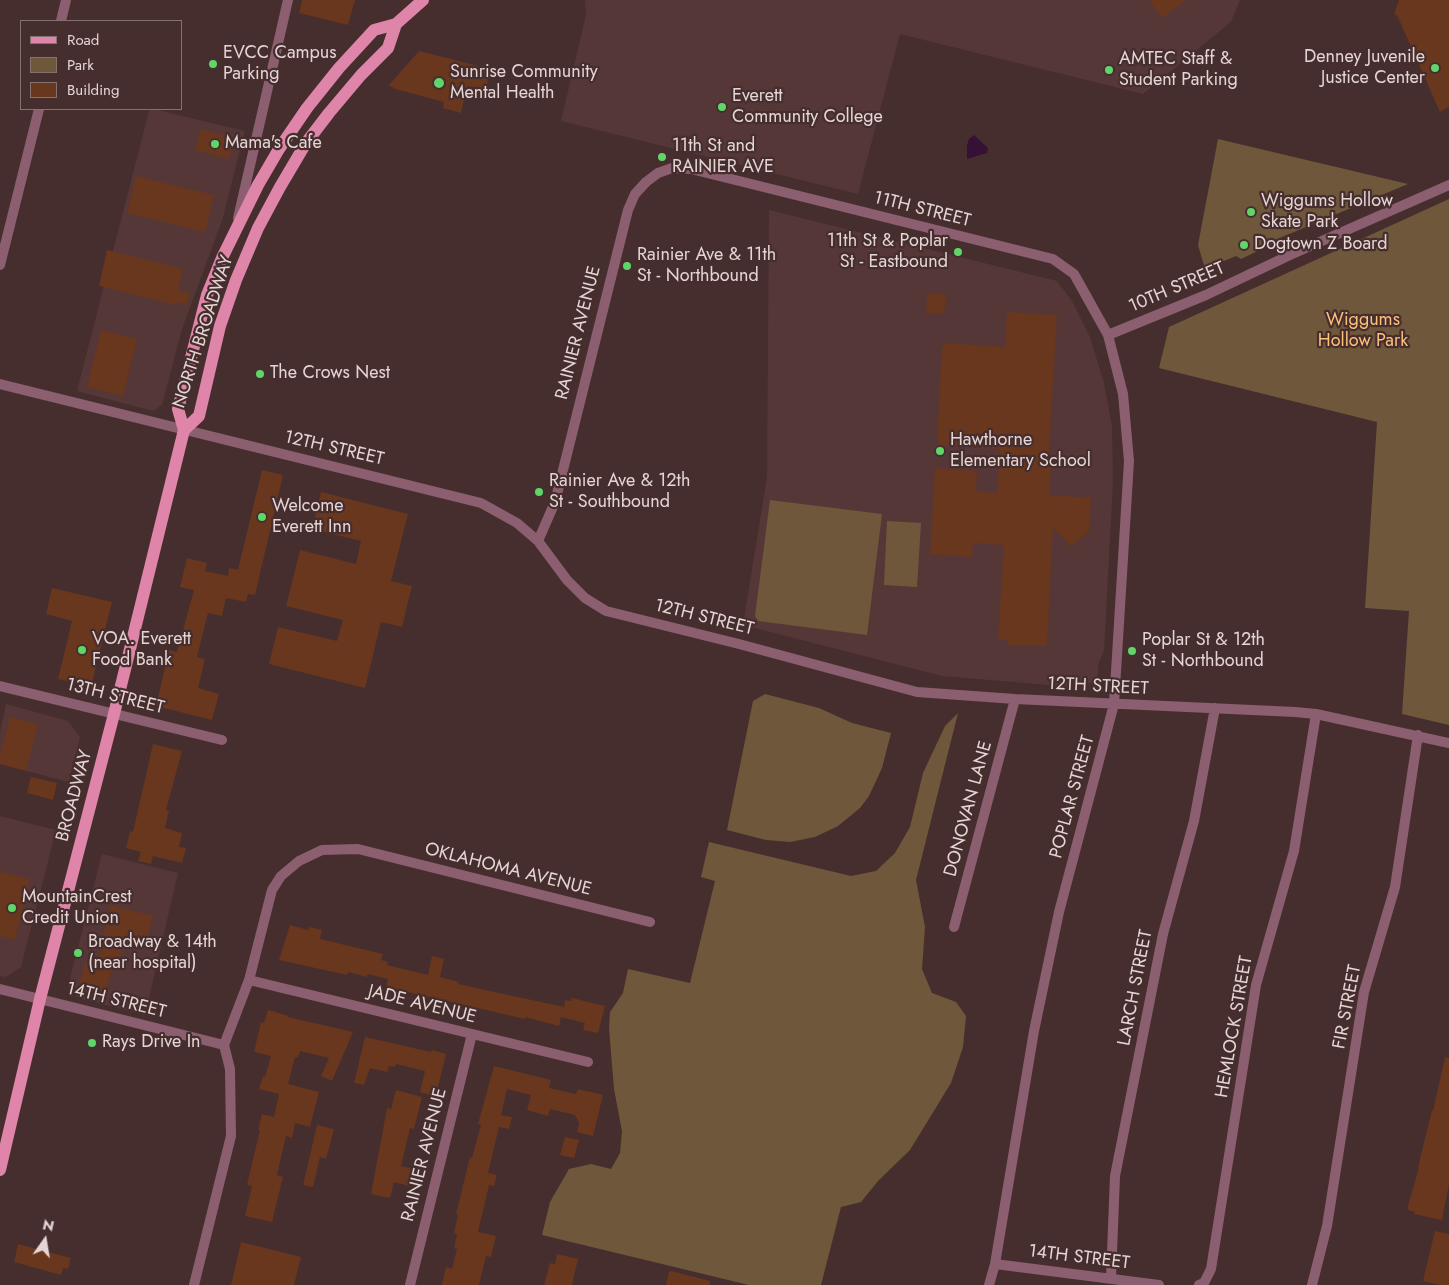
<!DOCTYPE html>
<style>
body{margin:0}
#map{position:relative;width:1449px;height:1285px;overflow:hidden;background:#462e2e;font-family:Jost,sans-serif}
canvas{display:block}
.legend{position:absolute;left:20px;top:20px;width:162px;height:90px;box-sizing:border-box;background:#462e2e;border:1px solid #867171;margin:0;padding:6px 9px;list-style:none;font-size:15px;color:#e5d5d5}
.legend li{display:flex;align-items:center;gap:10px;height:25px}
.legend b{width:25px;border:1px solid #867171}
.north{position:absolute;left:20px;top:1215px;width:50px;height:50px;-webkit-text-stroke:4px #462e2e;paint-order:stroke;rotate:13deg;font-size:14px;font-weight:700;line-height:20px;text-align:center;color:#e5d5d5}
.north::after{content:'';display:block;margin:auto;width:18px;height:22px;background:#e5d5d5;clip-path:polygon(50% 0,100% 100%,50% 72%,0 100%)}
</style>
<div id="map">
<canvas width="1449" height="1285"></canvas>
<ul class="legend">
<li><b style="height:6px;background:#e085aa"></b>Road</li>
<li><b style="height:14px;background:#6f573b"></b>Park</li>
<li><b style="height:14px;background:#69361e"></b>Building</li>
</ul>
<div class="north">N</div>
</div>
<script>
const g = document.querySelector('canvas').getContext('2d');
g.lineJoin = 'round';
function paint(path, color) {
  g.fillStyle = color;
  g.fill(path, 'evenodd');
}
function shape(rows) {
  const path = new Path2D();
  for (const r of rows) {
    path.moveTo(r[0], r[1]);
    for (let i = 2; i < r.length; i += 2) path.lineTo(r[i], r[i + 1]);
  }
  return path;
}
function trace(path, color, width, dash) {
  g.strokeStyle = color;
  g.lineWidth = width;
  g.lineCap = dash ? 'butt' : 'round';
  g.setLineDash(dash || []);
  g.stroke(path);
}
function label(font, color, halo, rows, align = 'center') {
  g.font = font + ' Jost,sans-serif';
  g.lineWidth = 4.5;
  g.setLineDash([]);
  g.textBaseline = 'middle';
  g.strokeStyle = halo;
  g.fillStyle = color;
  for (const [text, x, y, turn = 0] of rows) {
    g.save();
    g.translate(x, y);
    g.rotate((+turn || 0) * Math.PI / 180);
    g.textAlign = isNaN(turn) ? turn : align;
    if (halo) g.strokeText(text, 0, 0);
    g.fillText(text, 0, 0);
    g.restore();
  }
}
const built = shape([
 [585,0,1240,0,1231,22,1143,94,900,34,858,194,561,121,586,15],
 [153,109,245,131,222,221,182,329,162,405,153,411,77,391,149,111],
 [769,210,1057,281,1072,301,1090,337,1104,383,1112,426,1113,482,1104,651,1099,662,1097,683,1076,683,1073,687,942,676,743,625,767,477],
 [6,704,68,721,80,737,69,782,0,764,0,732],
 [0,816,56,830,21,967,6,977,0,976],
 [102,854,178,873,145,1015,78,998,68,986]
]);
const green = shape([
 [1218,139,1408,184,1275,240,1274,243,1241,259,1236,256,1205,269,1198,245],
 [1449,199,1449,725,1402,714,1409,611,1365,608,1377,422,1159,368,1169,327],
 [770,500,882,514,867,635,758,621,755,616],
 [887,521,921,523,917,587,884,585],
 [765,694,819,708,852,723,891,733,882,768,869,796,860,808,838,826,815,837,790,842,766,840,727,830,753,701],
 [958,713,916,880,925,927,922,969,932,993,956,1002,966,1016,963,1047,951,1083,910,1150,878,1181,861,1202,841,1207,821,1285,749,1285,542,1235,550,1202,569,1169,591,1164,611,1169,620,1153,622,1131,614,1089,609,1028,610,1012,623,993,628,969,690,983,715,881,701,877,709,842,851,876,876,871,895,853,910,827,923,773,945,726]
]);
const water = shape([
 [974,135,988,148,987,153,967,159,967,145,969,139]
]);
const building = shape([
 [302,0,355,0,348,25,299,13],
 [1149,0,1187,0,1162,18],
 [1399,0,1449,0,1449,107,1440,112,1397,15,1394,14],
 [419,51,490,69,486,89,467,86,461,113,443,108,444,102,395,89,389,85],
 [201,129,234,138,229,159,195,150],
 [136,176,214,195,205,232,127,213],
 [107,250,183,269,178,290,190,293,187,305,175,302,175,305,99,286],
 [927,293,946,294,944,314,926,313],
 [1007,312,1057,315,1048,467,1051,467,1049,495,1091,498,1089,531,1071,547,1053,527,1047,646,1008,645,1008,640,998,640,1004,545,973,543,972,557,930,554,935,468,977,471,976,491,997,493,1000,449,938,445,939,440,937,440,942,347,944,348,944,343,1005,347],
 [101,330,137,339,123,396,87,387],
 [262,470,283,475,255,595,248,594,246,602,226,598,222,616,208,613,197,657,205,659,198,688,219,694,212,720,156,706,169,650,177,652,194,590,180,587,187,558,207,563,205,571,228,576,229,568,238,570],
 [321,492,408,514,391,581,412,586,402,627,381,622,365,688,269,664,278,627,337,641,343,620,286,606,300,550,356,564,361,541,312,529],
 [52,588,112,602,91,687,58,679,72,621,46,614],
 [10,717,38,724,26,771,0,764,0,756],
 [153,744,182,751,166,810,169,811,165,828,182,833,179,847,186,848,182,863,153,856,151,864,138,861,141,852,126,848,130,831,133,832],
 [31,777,57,783,53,800,27,793],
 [0,872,30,879,15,940,0,936],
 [110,905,153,916,146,943,125,938,119,962,114,960,106,992,79,985,85,962,97,965],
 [290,925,308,930,309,927,322,930,320,939,383,954,381,960,388,962,387,965,428,975,432,956,444,959,440,977,459,982,458,984,564,1007,565,1000,571,1001,572,998,605,1006,598,1033,583,1030,585,1023,561,1017,559,1026,525,1017,525,1019,386,987,388,979,368,974,367,977,348,972,347,975,279,960],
 [268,1010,289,1016,288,1017,353,1032,332,1081,321,1076,329,1058,300,1051,298,1057,295,1057,288,1084,319,1092,310,1127,295,1123,292,1138,286,1136,277,1175,283,1177,272,1222,245,1216,252,1186,247,1185,260,1130,258,1130,262,1114,274,1117,279,1094,259,1089,263,1076,265,1077,271,1056,254,1052,261,1022,264,1023],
 [365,1037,431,1052,432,1050,446,1054,437,1091,436,1090,434,1096,420,1092,425,1071,396,1064,395,1067,389,1066,387,1072,370,1068,364,1085,354,1083],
 [1445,1057,1449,1058,1449,1184,1442,1220,1414,1214,1415,1212,1408,1210,1408,1206,1419,1167,1418,1167,1432,1110,1433,1111],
 [494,1066,551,1080,549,1088,576,1094,578,1089,603,1095,593,1136,577,1132,579,1123,575,1115,550,1109,548,1116,527,1110,531,1095,507,1089,501,1115,512,1117,509,1129,499,1127,488,1173,497,1175,494,1186,489,1185,478,1232,496,1236,491,1257,486,1256,479,1285,442,1285,446,1267,452,1269,457,1249,454,1248,457,1234,454,1233,458,1215,456,1214,470,1157,472,1158,481,1125,478,1124],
 [396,1090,422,1097,414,1129,410,1128,401,1166,413,1169,409,1186,394,1182,390,1198,371,1194,387,1108,391,1109],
 [317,1125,334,1129,326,1159,320,1157,313,1187,303,1185],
 [565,1137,579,1140,574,1158,560,1155],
 [1435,1231,1449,1234,1449,1285,1441,1285,1423,1281],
 [241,1242,301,1257,294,1285,231,1285],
 [18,1244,71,1258,68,1269,63,1268,61,1275,14,1262],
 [557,1254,578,1259,572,1285,544,1285,550,1263,555,1264],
 [671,1271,710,1281,710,1285,666,1285,669,1272]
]);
const minor = shape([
 [61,21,66,0],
 [0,265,39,109],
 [1108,335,1206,295,1290,255,1449,185],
 [0,384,481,503,517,523,538,541,567,580,585,598,606,611,739,644,917,692,1015,699,1295,712,1316,714,1449,743],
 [538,541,555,502,628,210,635,194,646,182,658,173,672,168,691,169,1053,259,1074,274,1108,335,1123,394,1129,461,1114,704,1059,912,1034,1031,995,1264,989,1285],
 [0,686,222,740],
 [954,927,1015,699],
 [249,980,588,1062],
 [0,989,224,1045,249,980,272,890,281,876,299,861,322,850,358,849,650,922],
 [995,1264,1159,1285],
 [1111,1278,1115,1176,1163,934,1194,821,1215,708],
 [410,1285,472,1034],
 [1199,1285,1204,1283,1211,1269,1256,985,1294,851,1316,714],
 [1312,1285,1327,1226,1364,992,1395,887,1418,735]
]);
const tertiary = shape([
 [238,218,288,0],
 [194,1285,231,1136,230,1069,224,1045]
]);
const primary = shape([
 [184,430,199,416,220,326,236,280,258,228,280,187,306,143,329,113,361,75,388,48,396,24,423,0],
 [0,1170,40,999,114,714,184,430,178,409,207,295,222,258,258,185,279,149,307,108,339,68,374,30,396,24]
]);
const markers = [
 [213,64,5,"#60d56a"],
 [1435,68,5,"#60d56a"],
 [1109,70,5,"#60d56a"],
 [439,83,6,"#60d56a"],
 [722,107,5,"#60d56a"],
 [215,144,5,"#60d56a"],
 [662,157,5,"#60d56a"],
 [1251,212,5,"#60d56a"],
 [1244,245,5,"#60d56a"],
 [958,252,5,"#60d56a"],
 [627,266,5,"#60d56a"],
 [260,374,5,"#60d56a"],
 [940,451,5,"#60d56a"],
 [539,492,5,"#60d56a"],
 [262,517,5,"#60d56a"],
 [82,650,5,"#60d56a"],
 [1132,651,5,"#60d56a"],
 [12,908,5,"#60d56a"],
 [78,953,5,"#60d56a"],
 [92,1043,5,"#60d56a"]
];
const poiNames = [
 ["EVCC Campus",223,54],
 ["Parking",223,75],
 ["Denney Juvenile",1425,58,"right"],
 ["Justice Center",1425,79,"right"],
 ["AMTEC Staff &",1119,60],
 ["Student Parking",1119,81],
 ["Sunrise Community",450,73],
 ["Mental Health",450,94],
 ["Everett",732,97],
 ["Community College",732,118],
 ["Mama's Cafe",225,144],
 ["11th St and",672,147],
 ["RAINIER AVE",672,168],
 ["Wiggums Hollow",1261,202],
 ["Skate Park",1261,223],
 ["11th St & Poplar",948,242,"right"],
 ["St - Eastbound",948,263,"right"],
 ["Dogtown Z Board",1254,245],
 ["Rainier Ave & 11th",637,256],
 ["St - Northbound",637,277],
 ["The Crows Nest",270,374],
 ["Hawthorne",950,441],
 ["Elementary School",950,462],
 ["Rainier Ave & 12th",549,482],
 ["St - Southbound",549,503],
 ["Welcome",272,507],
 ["Everett Inn",272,528],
 ["VOA. Everett",92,640],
 ["Food Bank",92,661],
 ["Poplar St & 12th",1142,641],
 ["St - Northbound",1142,662],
 ["MountainCrest",22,898],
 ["Credit Union",22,919],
 ["Broadway & 14th",88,943],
 ["(near hospital)",88,964],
 ["Rays Drive In",102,1043]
];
const streetNames = [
 ["11TH STREET",922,210,14],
 ["10TH STREET",1177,288,-23],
 ["NORTH BROADWAY",204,332,-72],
 ["RAINIER AVENUE",579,333,-76],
 ["12TH STREET",334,449,13],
 ["12TH STREET",704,618,14],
 ["12TH STREET",1098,687,3],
 ["13TH STREET",115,697,14],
 ["BROADWAY",75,796,-75],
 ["POPLAR STREET",1073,797,-75],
 ["DONOVAN LANE",969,809,-75],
 ["OKLAHOMA AVENUE",508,870,14],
 ["LARCH STREET",1136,988,-79],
 ["14TH STREET",116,1001,14],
 ["JADE AVENUE",422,1005,14],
 ["FIR STREET",1348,1007,-79],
 ["HEMLOCK STREET",1235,1027,-80],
 ["RAINIER AVENUE",425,1155,-76],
 ["14TH STREET",1079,1258,7]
];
const parkNames = [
 ["Wiggums",1363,321],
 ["Hollow Park",1363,342]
];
paint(built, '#563737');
paint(green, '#6f573b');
paint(water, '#371035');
paint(building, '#69361e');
trace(minor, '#8c5f70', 10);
trace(tertiary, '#8c5f70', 10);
trace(primary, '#e085aa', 12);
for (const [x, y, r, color] of markers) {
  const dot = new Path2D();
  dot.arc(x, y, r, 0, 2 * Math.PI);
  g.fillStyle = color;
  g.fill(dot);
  trace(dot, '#462e2e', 2);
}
label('18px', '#e5d5d5', '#462e2e', poiNames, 'left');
label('18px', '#e5d5d5', '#462e2e', streetNames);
label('18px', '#fdc17a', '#462e2e', parkNames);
</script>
